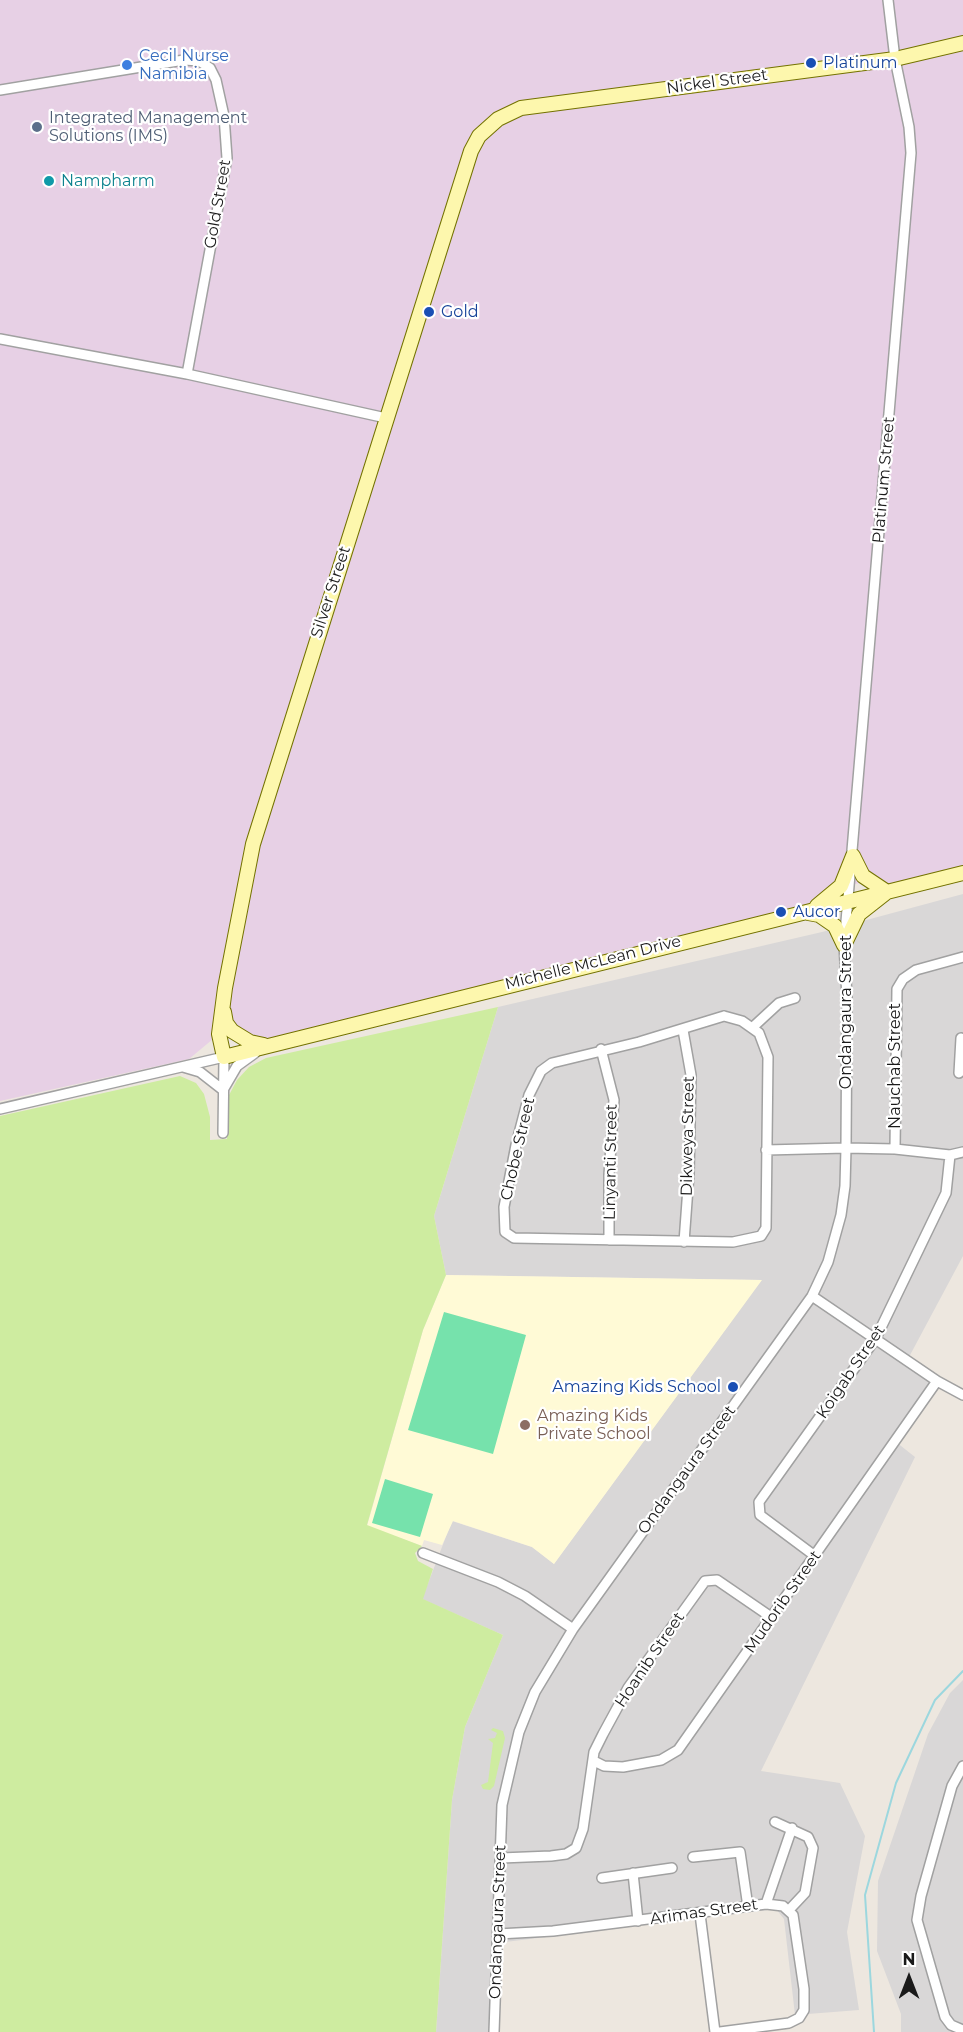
<!DOCTYPE html>
<style>
body{margin:0}
#map{position:relative;width:963px;height:2032px;overflow:hidden;background:#ede7df;font-family:Montserrat,sans-serif}
canvas{display:block}
.north{position:absolute;left:879px;top:1948px;width:60px;height:60px;-webkit-text-stroke:4px #fff;paint-order:stroke;rotate:0deg;font-size:16px;font-weight:700;line-height:24px;text-align:center;color:#1a1a1a}
.north::after{content:'';display:block;margin:auto;width:21px;height:27px;background:#1a1a1a;clip-path:polygon(50% 0,100% 100%,50% 72%,0 100%)}
</style>
<div id="map">
<canvas width="963" height="2032"></canvas>
<div class="north">N</div>
</div>
<script>
const g = document.querySelector('canvas').getContext('2d');
g.lineJoin = 'round';
function paint(path, color) {
  g.fillStyle = color;
  g.fill(path, 'evenodd');
}
function shape(rows) {
  const path = new Path2D();
  for (const r of rows) {
    path.moveTo(r[0], r[1]);
    for (let i = 2; i < r.length; i += 2) path.lineTo(r[i], r[i + 1]);
  }
  return path;
}
function trace(path, color, width, dash) {
  g.strokeStyle = color;
  g.lineWidth = width;
  g.lineCap = dash ? 'butt' : 'round';
  g.setLineDash(dash || []);
  g.stroke(path);
}
function label(font, color, halo, rows, align = 'center') {
  g.font = font + ' Montserrat,sans-serif';
  g.lineWidth = 4.5;
  g.setLineDash([]);
  g.textBaseline = 'middle';
  g.strokeStyle = halo;
  g.fillStyle = color;
  for (const [text, x, y, turn = 0] of rows) {
    g.save();
    g.translate(x, y);
    g.rotate((+turn || 0) * Math.PI / 180);
    g.textAlign = isNaN(turn) ? turn : align;
    if (halo) g.strokeText(text, 0, 0);
    g.fillText(text, 0, 0);
    g.restore();
  }
}
const residential = shape([
 [963,894,963,1256,909,1357,934,1383,896,1442,915,1457,761,1771,840,1783,865,1836,847,1932,859,2010,795,2015,784,1919,776,1909,497,1943,492,2032,436,2032,452,1800,465,1727,503,1635,422,1599,452,1521,532,1547,554,1564,761,1280,446,1275,434,1216,498,1007,822,932],
 [963,1680,963,2032,901,2032,901,2014,877,1951,878,1881,928,1734,950,1693]
]);
const industrial = shape([
 [0,0,963,0,963,873,887,892,866,881,838,889,806,913,267,1045,232,1031,219,1034,189,1059,0,1101]
]);
const education = shape([
 [446,1275,762,1280,554,1564,532,1547,453,1521,442,1545,424,1540,422,1546,367,1526,423,1330]
]);
const grass = shape([
 [498,1007,434,1216,446,1275,423,1330,367,1525,422,1546,415,1553,418,1561,433,1569,423,1599,503,1635,465,1727,452,1800,436,2032,0,2032,0,1116,180,1076,196,1083,204,1094,210,1117,210,1140,227,1139,228,1097,237,1080,249,1067,266,1058],
 [493,1728,503,1731,505,1738,494,1786,490,1790,483,1789,481,1785,488,1782,493,1743,488,1739,495,1738,497,1733,491,1730]
]);
const pitch = shape([
 [444,1312,526,1335,493,1454,408,1430],
 [385,1479,433,1494,420,1537,372,1523]
]);
const stream = shape([
 [874,2032,865,1895,896,1783,935,1700,963,1671]
]);
const street = shape([
 [0,90,184,60,199,61,210,68,216,80,224,116,227,158,187,374],
 [0,339,187,374,386,418],
 [724,1016,742,1021,759,1033,768,1057,766,1228,761,1236,733,1242,514,1238,505,1232,504,1207,516,1145,529,1095,541,1071,552,1063,639,1042,724,1016],
 [753,1027,779,1003,795,998],
 [683,1030,691,1075,689,1174,684,1242],
 [601,1049,614,1100,609,1175,609,1240],
 [183,1067,200,1072,223,1090,237,1066,255,1053],
 [959,1073,961,1038],
 [0,1109,224,1057,223,1133],
 [895,1149,897,989,903,979,916,970,963,957],
 [766,1150,846,1148,895,1149,950,1155,963,1152],
 [812,1296,937,1381,963,1395],
 [423,1553,498,1582,525,1596,573,1629],
 [815,1556,760,1515,759,1502,876,1338,946,1193,950,1155],
 [594,1761,604,1766,623,1767,661,1760,678,1750,937,1381],
 [963,1766,952,1786,921,1896,917,1920,945,2017,951,2025,963,2030],
 [775,1822,808,1837,813,1848,805,1893,789,1910],
 [693,1857,740,1852,748,1907],
 [501,1858,551,1856,566,1854,576,1848,583,1829,594,1752,603,1734,628,1688,705,1581,717,1580,771,1617],
 [633,1873,638,1921],
 [602,1878,672,1868],
 [766,1904,792,1828],
 [700,1914,715,2032],
 [498,1934,553,1931,766,1904,783,1906,793,1915,804,1989,804,2010,799,2018,789,2023,720,2032],
 [494,2032,502,1805,519,1732,535,1692,573,1629,812,1296,828,1262,841,1215,845,1186,846,1148,847,997,844,945,911,153,909,127,895,59,888,0]
]);
const secondary = shape([
 [963,43,895,59,521,108,498,119,479,136,471,151,253,844,225,988,219,1034,224,1057,963,873],
 [817,906,841,886,853,856],
 [808,913,819,915,835,926,844,945],
 [844,945,859,914,887,892,863,876,853,856],
 [224,1012,226,1023,232,1031,250,1042,264,1045]
]);
const markers = [
 [811,63,6,"#1a4fb4"],
 [127,65,6,"#3f7fe0"],
 [37,127,6,"#5c6f8a"],
 [49,181,6,"#0f9aa8"],
 [429,312,6,"#1a4fb4"],
 [781,912,6,"#1a4fb4"],
 [733,1387,6,"#1a4fb4"],
 [525,1425,6,"#8d6e63"]
];
const shopNames = [
 ["Cecil Nurse",139,56],
 ["Namibia",139,74]
];
const transitNames = [
 ["Platinum",823,63],
 ["Gold",441,312],
 ["Aucor",793,912],
 ["Amazing Kids School",721,1387,"right"]
];
const streetNames = [
 ["Nickel Street",717,82,-8],
 ["Gold Street",218,204,-80],
 ["Platinum Street",884,480,-85],
 ["Silver Street",331,592,-72],
 ["Michelle McLean Drive",593,963,-14],
 ["Ondangaura Street",846,1012,-90],
 ["Nauchab Street",895,1066,-90],
 ["Dikweya Street",688,1136,-89],
 ["Chobe Street",518,1149,-77],
 ["Linyanti Street",611,1162,-89],
 ["Koigab Street",851,1372,-56],
 ["Ondangaura Street",687,1470,-54],
 ["Mudorib Street",783,1602,-55],
 ["Hoanib Street",650,1660,-56],
 ["Arimas Street",704,1912,-8],
 ["Ondangaura Street",498,1922,-88]
];
const serviceNames = [
 ["Integrated Management",49,118],
 ["Solutions (IMS)",49,136]
];
const cultureNames = [
 ["Nampharm",61,181]
];
const educationNames = [
 ["Amazing Kids",537,1416],
 ["Private School",537,1434]
];
paint(residential, '#d9d7d7');
paint(industrial, '#e7d0e5');
paint(education, '#fffad6');
paint(grass, '#ceeca0');
paint(pitch, '#76e2ac');
trace(stream, '#9cd7de', 2);
trace(street, '#a1a1a1', 12);
trace(secondary, '#737200', 16);
trace(street, '#fff', 9);
trace(secondary, '#fdf7ad', 14);
for (const [x, y, r, color] of markers) {
  const dot = new Path2D();
  dot.arc(x, y, r, 0, 2 * Math.PI);
  g.fillStyle = color;
  g.fill(dot);
  trace(dot, '#fff', 2);
}
label('16px', '#366cbe', '#fff', shopNames, 'left');
label('16px', '#164399', '#fff', transitNames, 'left');
label('16px', '#1a1a1a', '#fff', streetNames);
label('16px', '#4e5e75', '#fff', serviceNames, 'left');
label('16px', '#0d838f', '#fff', cultureNames, 'left');
label('16px', '#785e54', '#fff', educationNames, 'left');
</script>
